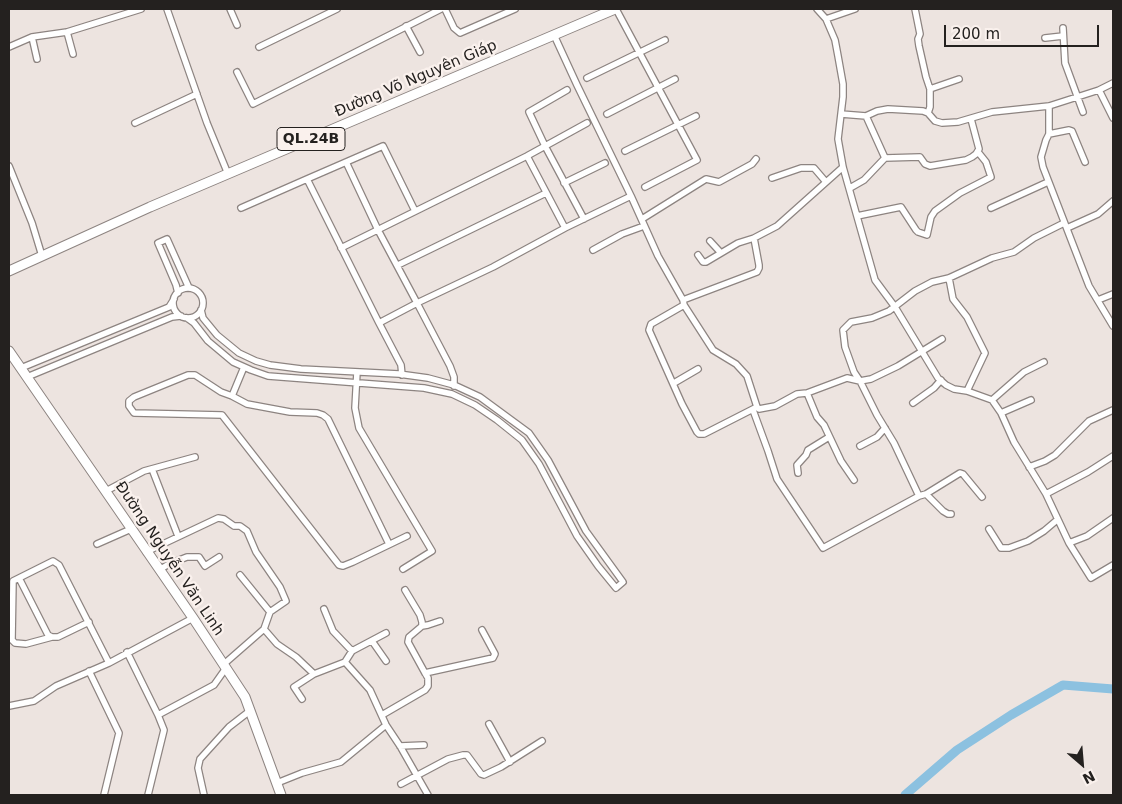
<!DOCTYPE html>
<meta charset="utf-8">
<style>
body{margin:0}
#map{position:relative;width:1122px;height:804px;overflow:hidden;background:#ede4e0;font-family:"DejaVu Sans",sans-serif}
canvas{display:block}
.frame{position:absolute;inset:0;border:10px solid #24211f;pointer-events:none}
.north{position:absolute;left:1057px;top:739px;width:50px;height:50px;-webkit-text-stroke:4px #faf1ed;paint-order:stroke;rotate:153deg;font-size:14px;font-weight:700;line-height:20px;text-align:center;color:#24211f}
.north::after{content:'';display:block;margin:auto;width:18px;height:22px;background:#24211f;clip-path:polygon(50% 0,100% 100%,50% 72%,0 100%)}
.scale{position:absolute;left:944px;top:25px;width:155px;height:22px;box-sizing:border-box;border:2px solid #24211f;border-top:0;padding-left:6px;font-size:15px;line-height:18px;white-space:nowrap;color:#24211f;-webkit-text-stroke:4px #faf1ed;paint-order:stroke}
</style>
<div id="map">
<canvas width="1122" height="804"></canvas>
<div class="frame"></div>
<div class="north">N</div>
<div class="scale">200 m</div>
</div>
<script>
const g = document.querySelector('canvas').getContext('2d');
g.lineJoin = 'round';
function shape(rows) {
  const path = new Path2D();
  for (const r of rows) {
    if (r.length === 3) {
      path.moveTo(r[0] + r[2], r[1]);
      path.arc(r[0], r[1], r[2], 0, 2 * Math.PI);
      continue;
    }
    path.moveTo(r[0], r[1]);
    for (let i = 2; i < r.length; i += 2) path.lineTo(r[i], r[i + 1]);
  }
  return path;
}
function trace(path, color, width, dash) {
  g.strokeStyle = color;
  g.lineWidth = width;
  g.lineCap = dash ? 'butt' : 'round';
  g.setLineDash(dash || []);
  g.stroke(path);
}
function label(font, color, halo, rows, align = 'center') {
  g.font = font + ' "DejaVu Sans",sans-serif';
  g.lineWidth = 4.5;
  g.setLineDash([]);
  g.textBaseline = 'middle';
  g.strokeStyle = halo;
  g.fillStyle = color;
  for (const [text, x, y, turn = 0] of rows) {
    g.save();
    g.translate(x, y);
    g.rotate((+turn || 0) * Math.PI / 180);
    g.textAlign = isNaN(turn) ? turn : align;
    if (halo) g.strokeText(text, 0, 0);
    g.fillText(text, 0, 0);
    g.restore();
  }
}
const river = shape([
 [905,795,957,750,1011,715,1063,685,1113,689]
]);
const street = shape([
 [167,9,207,123,228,174],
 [230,9,237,25],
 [445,9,454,28,460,33,515,9],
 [616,9,697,160,645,187],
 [817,9,826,19,835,40,838,56,843,84,843,97,838,139,843,167,875,280,895,307,938,378,946,385,954,389,967,391,992,400,1001,413,1014,442,1046,494,1069,543,1091,578,1113,565],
 [915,9,920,34,918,39,919,46,926,77,930,89,930,107,928,113],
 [826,19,855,9],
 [406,26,420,52],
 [1063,28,1065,63,1083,112],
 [67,32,73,54],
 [554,35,577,85,631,196,658,256,683,300,684,305,713,350,736,364,747,376,757,407,759,409,775,406,797,394,807,393,847,378,860,381,871,379,898,366,942,339],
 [32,37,37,59],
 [1045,38,1063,36],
 [9,47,32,37,67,32,141,9],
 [259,47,337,9],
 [237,72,253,104,441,9],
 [587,78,665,40],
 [930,89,959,79],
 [567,90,529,112,545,146,584,219],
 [1099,90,1113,118],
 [1049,106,1049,134,1046,140,1041,157,1043,167,1089,286,1113,326],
 [607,114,675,79],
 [841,114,866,116,877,111,888,109,923,111,928,113,935,121,942,123,958,122,992,112,1049,106,1099,90,1113,83],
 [866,116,885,158],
 [135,123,197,94],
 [1049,134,1069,130,1072,131,1085,162],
 [625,151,696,116],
 [527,156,565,228],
 [9,166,32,223,42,256],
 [772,178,801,168,814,168,826,182],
 [307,179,383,146,415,211],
 [564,183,605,163],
 [850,188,864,180,885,158,920,157,925,164,930,166,966,160,972,157,976,154,979,149,971,119],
 [241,208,307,179,379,323,417,303,378,230,346,162],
 [991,208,1048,182],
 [857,216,901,207,916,230,918,232,927,235,931,217,935,211,960,193,991,177,986,162,978,152],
 [642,219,706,179,719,182,752,164,756,159],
 [1067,228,1098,214,1113,201],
 [710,241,721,253],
 [341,248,527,156,587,123],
 [593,250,622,234,644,226],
 [698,255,703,262,706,262,738,243,754,238],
 [398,265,546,193],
 [949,278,953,299,967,317,985,353,967,391],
 [188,303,15],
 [178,293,176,285,158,243,167,239,189,288],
 [683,300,757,272,759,268,759,265,754,238,777,226,843,167],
 [1098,300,1113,294],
 [684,305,651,324,649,330,682,404,697,432,699,434,704,434,755,408],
 [187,318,194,323,208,341,233,362,251,370,268,376,424,388,452,394,475,405,497,420,522,440,539,464,577,536,598,566,616,588,623,582,586,531,548,460,529,433,480,397,454,385,428,378,399,374,301,369,270,365,256,361,239,353,217,335,203,318,201,310],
 [379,323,401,365,402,375],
 [21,368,169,307,174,299],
 [357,372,355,408,359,428,432,551,403,569],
 [27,377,172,317,181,316],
 [674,383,698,369],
 [454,386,454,377,450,366,417,303,493,267,565,228,631,196],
 [807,393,817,417,824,425,841,461,854,480],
 [232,396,244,367],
 [992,400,1024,372,1044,362],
 [913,403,934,388,941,380],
 [753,410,768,451,777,479,823,548,919,496,926,494,960,473,963,474,982,497],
 [1001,413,1031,400],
 [860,446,877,437,885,428],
 [1029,467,1045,461,1055,455,1089,421,1113,410],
 [152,469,178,536],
 [798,473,797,465,806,455,808,450,829,437],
 [106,491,144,471,195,457],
 [926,494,943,511,948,514,951,514],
 [1046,494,1088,472,1113,456],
 [919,496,894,443,877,415,860,381,854,372,845,347,843,330,851,322,872,318,889,311,915,291,932,282,949,278,992,258,1014,252,1034,238,1064,223],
 [989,529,1001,548,1009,548,1028,541,1044,531,1057,520],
 [1069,543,1087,536,1113,518],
 [97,544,131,529],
 [389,544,328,419,323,415,317,413,290,412,247,404,232,396,221,392,195,375,188,375,134,397,129,401,129,406,134,413,222,415,339,565,343,566,353,562,407,536],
 [146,552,218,518,224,519,234,526,240,526,247,531,256,552,280,587,286,601,270,612,264,629,224,664],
 [159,570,169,564,187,557,199,557,205,566,219,557],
 [240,575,270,612],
 [19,578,48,635,52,637,58,637,89,622],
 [324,609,333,631,352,651],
 [422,626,428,625,440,621],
 [264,629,277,644,296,657,314,674,345,662,352,651,386,633],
 [52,637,26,644,15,643,12,640,13,581,53,561,59,565,109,663],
 [372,641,386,661],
 [127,652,158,715,214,685,226,668],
 [345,662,370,690,386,725,400,746,428,795],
 [89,671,119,733,104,795],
 [425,673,493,658,495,654,482,630],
 [302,699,294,687,314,674],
 [9,706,34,701,56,686,109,663,193,618],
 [382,715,425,690,428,686,428,678,425,673,408,642,409,637,422,626,422,622,420,615,405,590],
 [489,724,510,762],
 [400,746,424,745],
 [277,783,302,773,341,762,386,725],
 [401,784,448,759,463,755,467,755,481,774,484,775,501,767,542,741],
 [148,795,164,730,158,715],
 [204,795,198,768,200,759,229,727,251,710]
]);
const primary = shape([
 [9,271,150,207,615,9],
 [9,351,193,618,245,697,281,795]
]);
const shields = [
 [311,139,68]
];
const shieldNames = [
 ["QL.24B",311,139]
];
const streetNames = [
 ["Đường Võ Nguyên Giáp",416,79,-23],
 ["Đường Nguyễn Văn Linh",169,559,56]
];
trace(river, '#8cc1e0', 9);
trace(street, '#8d8481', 8);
trace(primary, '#8d8481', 11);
trace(street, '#fff', 5.5);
trace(primary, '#fff', 9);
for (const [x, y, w] of shields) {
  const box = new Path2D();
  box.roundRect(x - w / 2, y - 11.5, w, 23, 4);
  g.fillStyle = '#faf1ed';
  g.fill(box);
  trace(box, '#24211f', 1);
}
label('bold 14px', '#24211f', null, shieldNames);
label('15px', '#24211f', '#faf1ed', streetNames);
</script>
